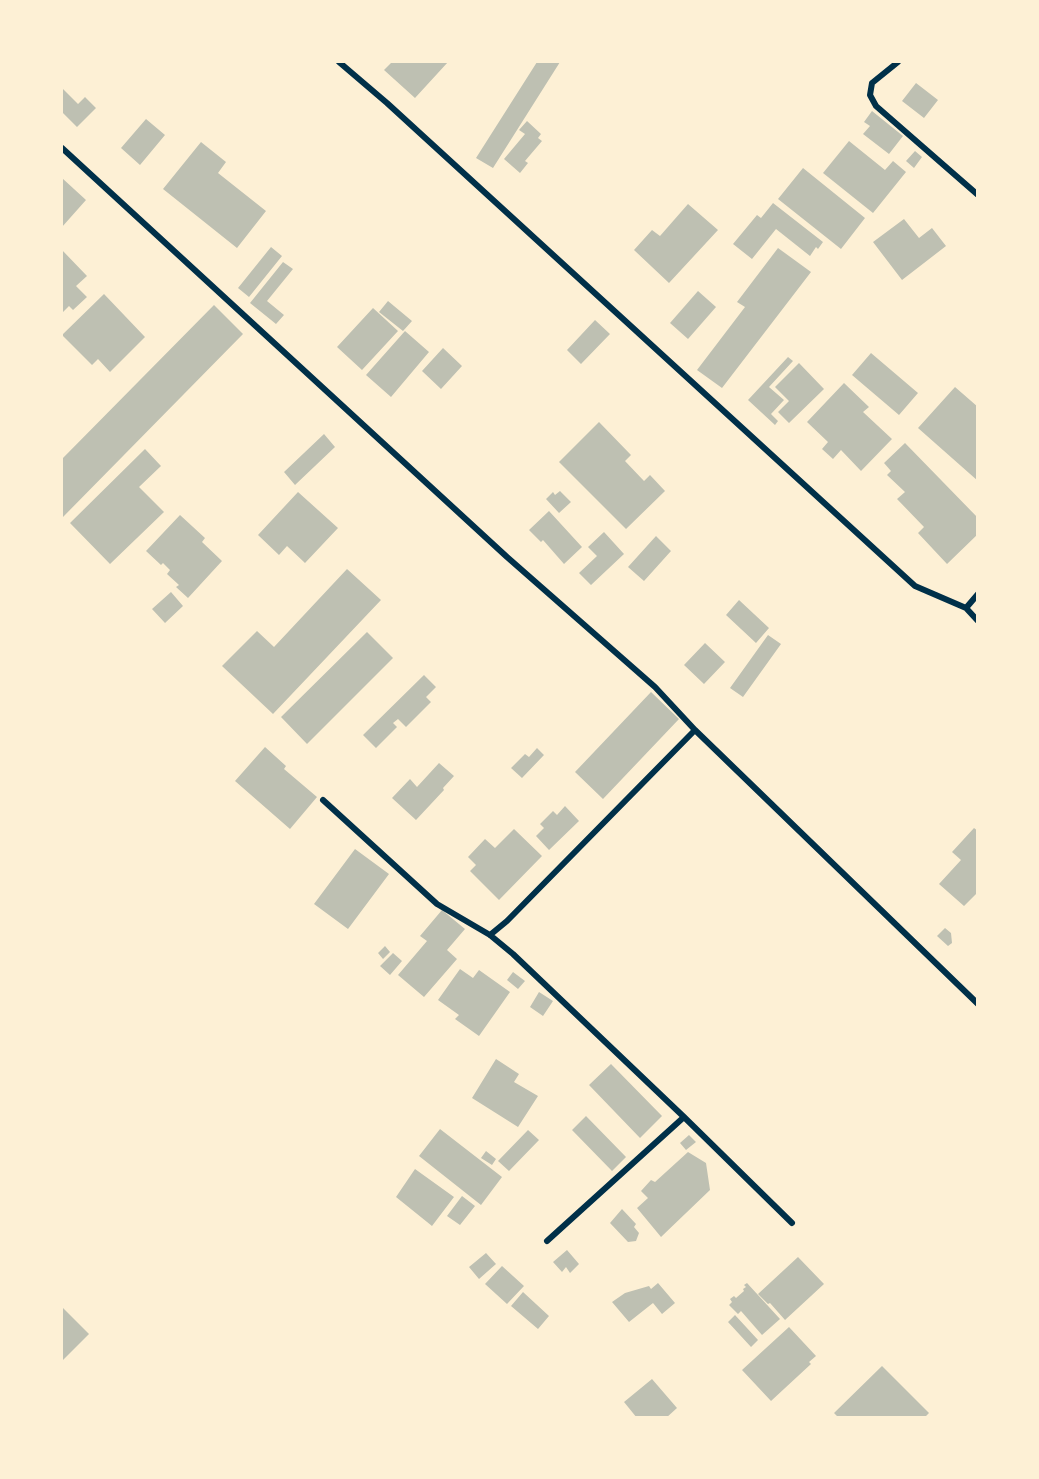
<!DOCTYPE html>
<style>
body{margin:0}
#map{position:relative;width:1039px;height:1479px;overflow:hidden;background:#fdf0d5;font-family:Figtree,sans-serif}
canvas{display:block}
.frame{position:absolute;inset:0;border:63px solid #fdf0d5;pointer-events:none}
</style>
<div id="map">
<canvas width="1039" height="1479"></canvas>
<div class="frame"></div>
</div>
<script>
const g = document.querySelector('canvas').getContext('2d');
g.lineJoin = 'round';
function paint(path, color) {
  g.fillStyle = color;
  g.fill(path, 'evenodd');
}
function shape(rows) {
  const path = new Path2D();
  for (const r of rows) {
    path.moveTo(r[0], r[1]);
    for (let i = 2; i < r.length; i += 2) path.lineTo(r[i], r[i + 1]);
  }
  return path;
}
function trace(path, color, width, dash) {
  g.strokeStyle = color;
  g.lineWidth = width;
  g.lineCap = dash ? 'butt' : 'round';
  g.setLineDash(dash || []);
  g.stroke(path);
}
const building = shape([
 [392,62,448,62,415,98,384,70],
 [537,62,560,62,493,168,476,158],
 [916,83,938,100,924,118,902,101],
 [62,88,78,104,85,97,96,108,77,127,62,112],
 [872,111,903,136,889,154,863,134,870,126,864,122],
 [146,119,165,135,140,165,121,148],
 [527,121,541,134,538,138,542,141,525,161,528,163,520,173,504,159,525,134,519,130],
 [849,141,885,170,893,161,906,172,873,213,823,173],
 [201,142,226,162,218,173,266,211,237,248,163,189],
 [915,151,922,157,914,168,906,161],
 [803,168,865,218,841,249,778,199],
 [62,178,86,200,62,227],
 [773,203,823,242,818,249,816,247,810,256,776,229,752,259,733,244,757,215,761,218],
 [688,204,718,230,669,283,634,250,652,230,660,236],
 [904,219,919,238,932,228,946,246,902,280,873,242],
 [271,247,282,256,249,297,238,288],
 [778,248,811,272,722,388,697,370,745,307,737,302],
 [62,250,87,276,76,286,87,297,73,310,69,306,62,313],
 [283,262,293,269,267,301,284,315,276,324,250,303],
 [698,291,716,307,688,339,670,323],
 [104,294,145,337,110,372,98,359,92,365,62,335],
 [388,301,412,321,403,331,379,312],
 [214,305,243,334,63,517,62,516,62,459],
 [373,308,398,331,362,370,337,347],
 [595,320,610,334,581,364,567,350],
 [405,331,429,352,391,397,366,375],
 [443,348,462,366,441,389,422,371],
 [871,353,918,393,899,415,852,375],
 [788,357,793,361,769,387,784,400,771,414,778,421,775,425,748,400],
 [799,363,824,389,789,423,778,412,789,401,775,387],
 [844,383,869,407,863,412,892,439,861,471,841,450,833,459,822,449,828,442,807,422],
 [955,387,978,407,978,481,918,428],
 [599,422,631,455,625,461,644,481,650,475,665,491,626,529,559,462],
 [324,434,335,447,295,485,284,472],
 [905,443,978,518,978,534,947,564,918,533,924,527,897,499,905,492,887,475,891,471,884,463],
 [145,449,161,466,139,487,164,512,110,564,70,523],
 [560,491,571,502,559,513,546,499,553,492,555,495],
 [298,492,338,528,305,563,287,546,279,555,258,535],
 [549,511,582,547,564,564,543,540,541,542,529,530],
 [180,515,205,538,202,542,222,561,188,598,176,587,179,585,167,574,170,570,163,563,161,565,146,551],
 [604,532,624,554,591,585,579,573,597,556,588,547],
 [656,536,671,551,644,581,628,567],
 [347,569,381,600,273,714,222,666,257,631,274,647],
 [171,592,183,606,165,623,152,609],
 [739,600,769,628,756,643,726,615],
 [367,632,393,658,307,744,281,717],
 [768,635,781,644,743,697,730,688],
 [705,643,725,662,704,684,684,665],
 [424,675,436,687,426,697,431,702,406,727,398,719,393,723,397,727,376,748,363,735],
 [651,692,679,719,603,799,575,772],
 [265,747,286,766,284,769,317,797,290,829,235,781],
 [537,748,544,755,522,778,511,768,525,754,529,757],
 [439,763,454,776,443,788,444,790,416,820,392,798,410,779,417,787],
 [565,806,579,821,549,850,536,836,544,828,540,824,553,811,557,815],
 [974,828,978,831,978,892,964,906,939,884,961,860,952,852],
 [514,829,542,856,499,900,470,871,476,865,468,857,485,839,495,848],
 [355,849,389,874,348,929,314,904],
 [442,910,465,929,447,950,457,959,424,997,398,975,427,941,420,936],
 [945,928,951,933,952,943,948,946,937,936],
 [385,946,390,952,383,959,378,953],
 [393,953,402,961,390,975,380,966],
 [460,969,473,978,479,970,510,992,479,1036,455,1019,459,1015,438,1000],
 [513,972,525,981,518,989,507,980],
 [539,992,553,1001,543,1016,530,1007],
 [496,1059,519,1074,514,1082,538,1096,518,1127,472,1098],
 [611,1064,662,1116,640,1138,589,1085],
 [586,1116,626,1157,612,1171,572,1130],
 [440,1129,502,1177,481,1205,419,1156],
 [528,1130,539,1140,509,1171,498,1161],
 [689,1135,696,1142,686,1150,680,1143],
 [486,1151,496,1159,492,1165,481,1158],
 [688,1152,706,1163,710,1190,661,1237,637,1208,648,1198,641,1191,651,1180,655,1182],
 [415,1169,454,1197,432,1226,396,1197],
 [462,1196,475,1206,460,1225,447,1216],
 [622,1209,636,1224,634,1227,639,1233,636,1241,628,1242,610,1223],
 [567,1250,579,1264,570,1273,566,1267,562,1272,553,1262],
 [486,1253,496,1264,479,1279,469,1267],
 [798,1257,824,1284,785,1320,770,1303,768,1304,758,1294],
 [502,1266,524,1286,507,1304,485,1284],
 [658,1283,675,1303,662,1314,653,1303,629,1322,612,1302,625,1293,649,1286,651,1289],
 [747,1283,780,1319,762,1335,741,1311,738,1314,729,1305,732,1302,730,1299,734,1296,736,1298,744,1291,743,1289,746,1287,744,1285],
 [523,1292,549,1316,538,1329,511,1306],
 [62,1307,89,1334,62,1361],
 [735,1315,758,1340,751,1347,728,1322],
 [789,1327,816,1356,809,1362,811,1364,771,1401,742,1370],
 [882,1366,929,1413,924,1418,839,1418,834,1413],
 [652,1379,677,1408,666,1418,637,1418,624,1402]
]);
const minor = shape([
 [339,62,387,103,915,586,966,608,978,621],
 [898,62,872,83,870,95,876,106,978,195],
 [62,148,507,557,655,687,695,730,978,1004],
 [966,608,978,594],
 [323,800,437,904,490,935,513,954,684,1117,792,1223],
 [490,935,507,921,695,730],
 [547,1241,684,1117]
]);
paint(building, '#bec0b2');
trace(minor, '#003049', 6);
</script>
